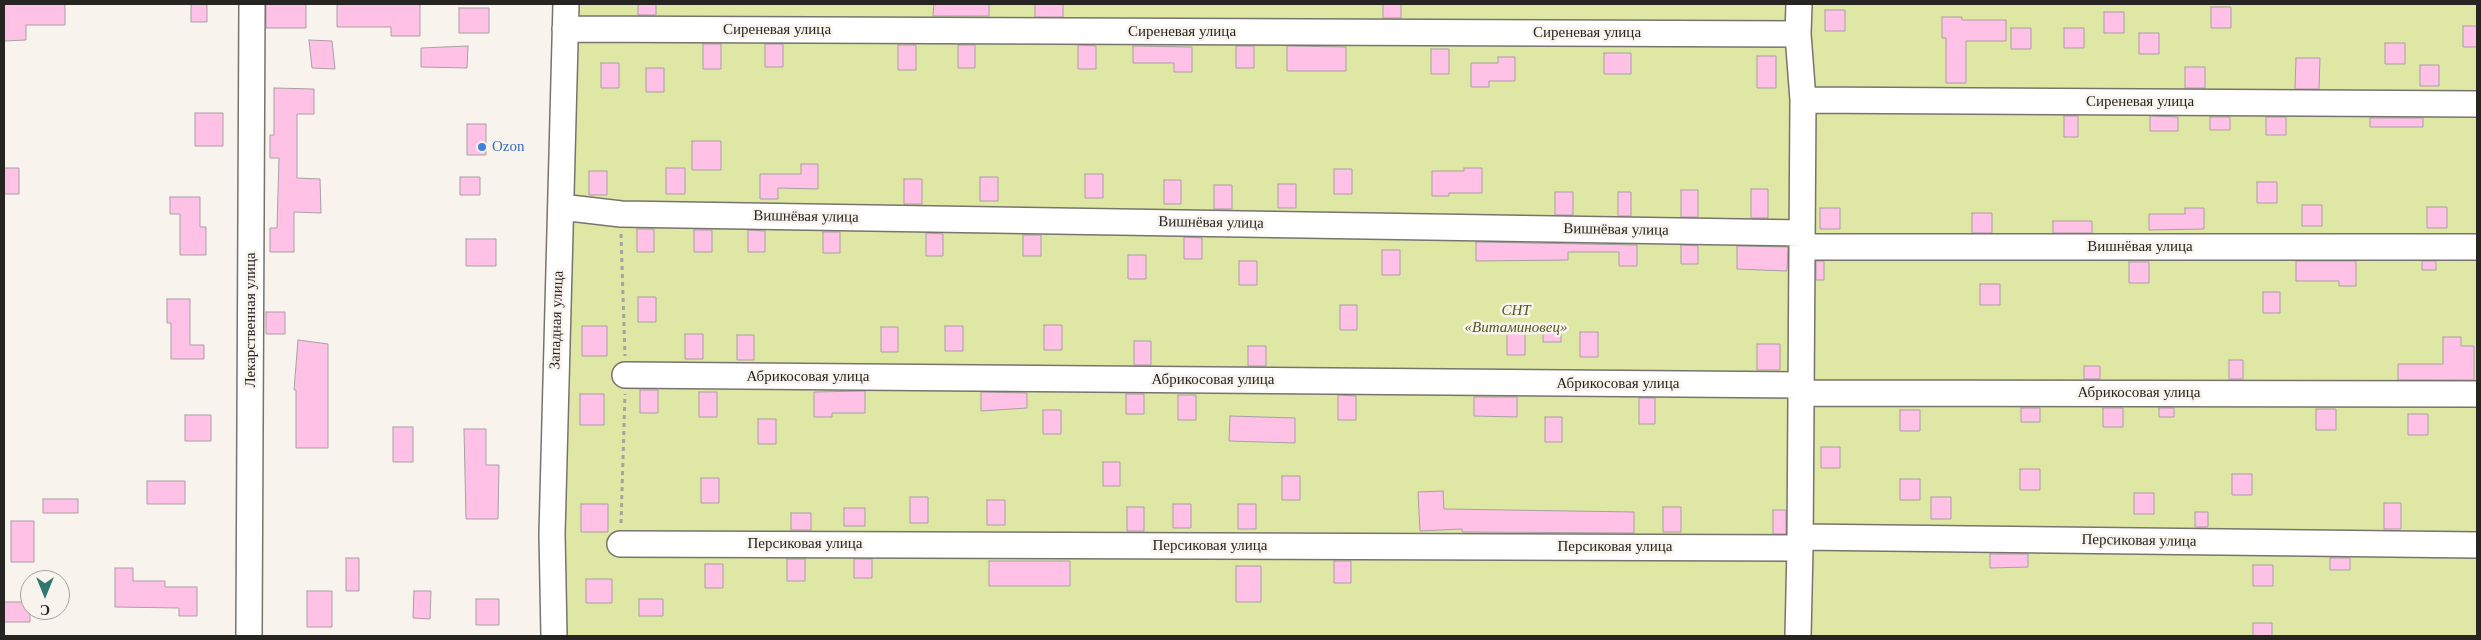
<!DOCTYPE html>
<meta charset="utf-8">
<style>
body{margin:0}
#map{position:relative;width:2481px;height:640px;overflow:hidden;background:#f8f4ed;font-family:"Times New Roman",serif}
canvas{display:block}
.frame{position:absolute;inset:0;border:5px solid #262522;pointer-events:none}
.north{position:absolute;left:20px;top:570px;width:50px;height:50px;box-sizing:border-box;background:#f8f4ed;border:1px solid #a4a19c;border-radius:50%;rotate:180deg;font-size:14px;font-weight:700;line-height:20px;text-align:center;color:#262522}
.north::after{content:'';display:block;margin:auto;width:18px;height:22px;background:#31776f;clip-path:polygon(50% 0,100% 100%,50% 72%,0 100%)}
</style>
<div id="map">
<canvas width="2481" height="640"></canvas>
<div class="frame"></div>
<div class="north">С</div>
</div>
<script>
const g = document.querySelector('canvas').getContext('2d');
g.lineJoin = 'round';
function paint(path, color) {
  g.fillStyle = color;
  g.fill(path, 'evenodd');
}
function shape(rows) {
  const path = new Path2D();
  for (const r of rows) {
    path.moveTo(r[0], r[1]);
    for (let i = 2; i < r.length; i += 2) path.lineTo(r[i], r[i + 1]);
  }
  return path;
}
function trace(path, color, width, dash) {
  g.strokeStyle = color;
  g.lineWidth = width;
  g.lineCap = dash ? 'butt' : 'round';
  g.setLineDash(dash || []);
  g.stroke(path);
}
function label(font, color, halo, rows, align = 'center') {
  g.font = font + ' "Times New Roman",serif';
  g.lineWidth = 5;
  g.setLineDash([]);
  g.textBaseline = 'middle';
  g.strokeStyle = halo;
  g.fillStyle = color;
  for (const [text, x, y, turn = 0] of rows) {
    g.save();
    g.translate(x, y);
    g.rotate((+turn || 0) * Math.PI / 180);
    g.textAlign = isNaN(turn) ? turn : align;
    if (halo) g.strokeText(text, 0, 0);
    g.fillText(text, 0, 0);
    g.restore();
  }
}
const green = shape([
 [575,4,2477,4,2477,636,556,636]
]);
const building = shape([
 [4,4,65,4,65,25,26,25,26,40,4,41,4,4],
 [191,4,207,4,207,22,191,22,191,4],
 [266,4,306,4,306,28,266,28,266,4],
 [337,4,420,4,420,36,391,36,391,27,337,27,337,4],
 [638,4,656,4,656,15,638,15,638,4],
 [934,4,989,4,989,16,933,16,934,4],
 [1035,4,1063,4,1063,17,1035,17,1035,4],
 [1383,4,1401,4,1401,18,1383,18,1383,4],
 [2211,7,2231,7,2231,28,2211,28,2211,7],
 [459,8,489,8,489,33,459,33,459,8],
 [1825,10,1845,10,1845,31,1825,31,1825,10],
 [2104,12,2124,12,2124,33,2104,33,2104,12],
 [1942,17,1962,17,1962,20,2006,20,2006,41,1966,41,1966,83,1946,83,1946,38,1942,38,1942,17],
 [2463,26,2477,26,2477,47,2463,47,2463,26],
 [2011,28,2031,28,2031,49,2011,49,2011,28],
 [2064,28,2084,28,2084,48,2064,48,2064,28],
 [2139,33,2159,33,2159,54,2139,54,2139,33],
 [309,40,332,41,335,69,312,68,309,40],
 [2385,43,2405,43,2405,64,2385,64,2385,43],
 [703,44,721,44,721,69,703,69,703,44],
 [765,44,783,44,783,67,765,67,765,44],
 [898,45,916,45,916,70,898,70,898,45],
 [958,45,975,45,975,68,958,68,958,45],
 [1078,45,1096,46,1096,69,1078,69,1078,45],
 [468,46,467,68,421,67,421,48,468,46],
 [1133,46,1192,47,1192,72,1174,72,1174,63,1133,63,1133,46],
 [1236,46,1254,46,1254,68,1236,68,1236,46],
 [1287,46,1346,47,1346,71,1287,71,1287,46],
 [1431,49,1449,49,1449,74,1431,74,1431,49],
 [1604,53,1631,53,1631,74,1604,74,1604,53],
 [1757,56,1776,56,1776,88,1757,88,1757,56],
 [1498,57,1515,57,1515,81,1489,81,1489,87,1471,87,1471,63,1498,63,1498,57],
 [2296,58,2320,58,2319,89,2295,89,2296,58],
 [601,63,619,63,619,88,601,88,601,63],
 [2420,65,2439,65,2439,86,2420,86,2420,65],
 [2185,67,2205,67,2205,88,2185,88,2185,67],
 [646,68,664,68,664,92,646,92,646,68],
 [274,88,314,89,314,114,297,114,297,178,320,179,321,213,294,212,294,252,270,252,270,228,277,228,279,158,270,158,270,135,274,135,274,88],
 [195,113,223,113,223,146,195,146,195,113],
 [2064,116,2078,116,2078,137,2064,137,2064,116],
 [2150,116,2178,117,2178,131,2150,131,2150,116],
 [2210,117,2230,117,2230,130,2210,130,2210,117],
 [2266,117,2286,117,2286,135,2266,135,2266,117],
 [2370,118,2423,118,2423,127,2370,127,2370,118],
 [467,124,486,124,486,155,467,155,467,124],
 [692,141,721,141,721,170,692,170,692,141],
 [801,164,818,164,818,189,778,188,778,199,760,199,760,174,801,174,801,164],
 [4,168,19,168,19,194,4,194,4,168],
 [666,168,685,168,685,194,666,194,666,168],
 [1464,168,1482,168,1482,193,1449,193,1449,196,1432,196,1432,171,1464,171,1464,168],
 [1334,169,1352,169,1352,194,1334,194,1334,169],
 [589,171,607,171,607,195,589,195,589,171],
 [1085,174,1103,174,1103,198,1085,198,1085,174],
 [460,177,480,177,480,195,460,195,460,177],
 [980,177,998,177,998,201,980,201,980,177],
 [904,179,922,179,922,204,904,204,904,179],
 [1164,180,1181,180,1181,204,1164,204,1164,180],
 [2257,182,2277,182,2277,203,2257,203,2257,182],
 [1278,184,1296,184,1296,208,1278,208,1278,184],
 [1214,185,1232,185,1232,209,1214,209,1214,185],
 [1751,189,1768,189,1768,218,1751,218,1751,189],
 [1681,190,1698,190,1698,217,1681,217,1681,190],
 [1555,192,1573,192,1573,215,1555,215,1555,192],
 [1618,192,1631,192,1631,216,1618,216,1618,192],
 [170,197,200,197,200,227,206,227,206,255,180,255,180,214,170,214,170,197],
 [2302,205,2322,205,2322,226,2302,226,2302,205],
 [2427,207,2447,207,2447,228,2427,228,2427,207],
 [1820,208,1840,208,1840,229,1820,229,1820,208],
 [2185,208,2204,208,2204,229,2149,230,2149,214,2185,214,2185,208],
 [1972,213,1992,213,1992,233,1972,233,1972,213],
 [2053,221,2092,221,2092,233,2053,233,2053,221],
 [637,229,654,229,654,252,637,252,637,229],
 [694,230,712,230,712,252,694,252,694,230],
 [748,230,765,231,765,252,748,252,748,230],
 [823,232,840,232,840,253,823,253,823,232],
 [926,233,943,234,943,256,926,256,926,233],
 [1023,235,1041,235,1041,256,1023,256,1023,235],
 [1184,237,1202,238,1202,259,1184,259,1184,237],
 [466,239,496,239,496,266,466,266,466,239],
 [1476,242,1637,245,1637,266,1619,266,1619,252,1568,252,1568,260,1476,261,1476,242],
 [1681,245,1698,246,1698,264,1681,264,1681,245],
 [1737,246,1788,247,1787,271,1737,269,1737,246],
 [1382,250,1400,250,1400,275,1382,275,1382,250],
 [1128,255,1146,255,1146,279,1128,279,1128,255],
 [1239,261,1257,261,1257,285,1239,285,1239,261],
 [1816,261,1824,261,1824,280,1816,280,1816,261],
 [2296,261,2356,261,2356,286,2339,286,2339,281,2296,281,2296,261],
 [2422,261,2436,261,2436,270,2422,270,2422,261],
 [2129,262,2149,262,2149,283,2129,283,2129,262],
 [1980,284,2000,284,2000,305,1980,305,1980,284],
 [2263,292,2280,292,2280,313,2263,313,2263,292],
 [638,297,656,297,656,322,638,322,638,297],
 [167,299,190,299,190,345,204,345,204,359,171,359,171,323,167,323,167,299],
 [1340,305,1357,305,1357,330,1340,330,1340,305],
 [266,312,285,312,285,334,266,334,266,312],
 [1543,324,1561,324,1561,342,1543,342,1543,324],
 [1044,325,1062,325,1062,350,1044,350,1044,325],
 [582,326,607,326,607,356,582,356,582,326],
 [945,326,963,326,963,351,945,351,945,326],
 [881,327,898,327,898,352,881,352,881,327],
 [1507,331,1525,331,1525,355,1507,355,1507,331],
 [1580,332,1598,332,1598,357,1580,357,1580,332],
 [685,334,703,334,703,359,685,359,685,334],
 [737,335,754,335,754,360,737,360,737,335],
 [2443,337,2461,337,2461,346,2474,346,2474,380,2398,380,2398,364,2443,364,2443,337],
 [298,340,328,344,328,448,296,448,296,390,294,390,298,340],
 [1134,341,1151,341,1151,365,1134,365,1134,341],
 [1757,344,1780,344,1780,370,1757,370,1757,344],
 [1248,346,1266,346,1266,366,1248,366,1248,346],
 [2229,360,2243,360,2243,379,2229,379,2229,360],
 [2084,366,2100,366,2100,379,2084,379,2084,366],
 [640,390,658,390,658,413,640,413,640,390],
 [865,391,865,413,832,413,832,417,814,417,814,392,865,391],
 [699,392,717,392,717,417,699,417,699,392],
 [981,392,1027,393,1027,408,981,411,981,392],
 [580,394,604,394,604,425,580,425,580,394],
 [1126,394,1144,394,1144,414,1126,414,1126,394],
 [1178,395,1196,395,1196,420,1178,420,1178,395],
 [1338,395,1356,396,1356,420,1338,420,1338,395],
 [1474,397,1517,397,1517,417,1474,416,1474,397],
 [1639,398,1655,398,1655,424,1639,424,1639,398],
 [2021,408,2040,408,2040,422,2021,422,2021,408],
 [2103,408,2123,408,2123,427,2103,427,2103,408],
 [2159,408,2174,408,2174,417,2159,417,2159,408],
 [2316,409,2336,409,2336,430,2316,430,2316,409],
 [1043,410,1061,410,1061,434,1043,434,1043,410],
 [1900,410,1920,410,1920,431,1900,431,1900,410],
 [2408,414,2428,414,2428,435,2408,435,2408,414],
 [185,415,211,415,211,441,185,441,185,415],
 [1230,416,1295,418,1295,443,1229,441,1230,416],
 [1545,417,1562,417,1562,442,1545,442,1545,417],
 [758,419,776,419,776,444,758,444,758,419],
 [393,427,413,427,413,462,393,462,393,427],
 [464,429,486,429,486,465,499,465,498,519,466,519,464,429],
 [1821,447,1840,447,1840,468,1821,468,1821,447],
 [1103,462,1120,462,1120,486,1103,486,1103,462],
 [2020,469,2040,469,2040,490,2020,490,2020,469],
 [2232,474,2252,474,2252,495,2232,495,2232,474],
 [1282,476,1300,476,1300,500,1282,500,1282,476],
 [701,478,719,478,719,503,701,503,701,478],
 [1900,479,1920,479,1920,500,1900,500,1900,479],
 [147,481,185,481,185,504,147,504,147,481],
 [1443,491,1444,509,1634,512,1634,533,1462,532,1462,529,1420,531,1418,492,1443,491],
 [2134,493,2154,493,2154,514,2134,514,2134,493],
 [910,497,928,497,928,523,910,523,910,497],
 [1931,497,1951,497,1951,519,1931,519,1931,497],
 [43,499,78,499,78,513,43,513,43,499],
 [987,500,1005,500,1005,525,987,525,987,500],
 [2384,503,2401,503,2401,529,2384,529,2384,503],
 [581,504,608,504,608,532,581,532,581,504],
 [1173,504,1191,504,1191,528,1173,528,1173,504],
 [1238,504,1256,504,1256,529,1238,529,1238,504],
 [1127,507,1144,507,1144,531,1127,531,1127,507],
 [1663,507,1681,507,1681,532,1663,532,1663,507],
 [844,508,865,508,865,526,844,526,844,508],
 [1773,510,1786,510,1786,534,1773,534,1773,510],
 [2195,512,2208,512,2208,527,2195,527,2195,512],
 [791,513,811,513,811,530,791,530,791,513],
 [11,521,34,521,34,562,11,562,11,521],
 [1990,554,2028,554,2028,567,1990,568,1990,554],
 [346,558,359,558,359,591,346,591,346,558],
 [2330,558,2350,558,2350,570,2330,570,2330,558],
 [787,559,805,559,805,581,787,581,787,559],
 [854,559,872,559,872,578,854,578,854,559],
 [989,561,1070,561,1070,586,989,586,989,561],
 [1334,561,1351,561,1351,583,1334,583,1334,561],
 [705,564,723,564,723,588,705,588,705,564],
 [2253,565,2273,565,2273,586,2253,586,2253,565],
 [1236,566,1261,566,1261,602,1236,602,1236,566],
 [115,568,133,568,133,581,165,581,165,587,197,587,197,616,179,616,179,608,115,607,115,568],
 [586,579,612,579,612,603,586,603,586,579],
 [307,591,332,591,332,627,307,627,307,591],
 [414,591,431,591,430,619,413,618,414,591],
 [476,599,499,599,499,625,476,625,476,599],
 [639,599,663,599,663,616,639,616,639,599],
 [4,602,30,602,30,622,4,622,4,602],
 [2253,623,2272,623,2272,636,2253,636,2253,623]
]);
const path = shape([
 [621,234,625,356],
 [621,523,625,394]
]);
const minor = shape([
 [565,29,1798,34],
 [1803,100,2477,104],
 [561,207,621,214,1802,233],
 [1802,247,2477,247],
 [625,375,1800,385],
 [1800,393,2477,394],
 [1800,537,2477,545],
 [620,544,1800,548],
 [249,636,252,4],
 [554,636,552,534,566,4],
 [1798,636,1800,548,1803,100,1798,34,1799,4]
]);
const markers = [
 [482,147,5,"#3f7fe0"]
];
const streetNames = [
 ["Сиреневая улица",777,30],
 ["Сиреневая улица",1182,32],
 ["Сиреневая улица",1587,33],
 ["Сиреневая улица",2140,102],
 ["Вишнёвая улица",806,217,1],
 ["Вишнёвая улица",1211,223,1],
 ["Вишнёвая улица",1616,230,1],
 ["Вишнёвая улица",2140,247],
 ["Лекарственная улица",251,320,-90],
 ["Западная улица",557,320,-88],
 ["Абрикосовая улица",808,377],
 ["Абрикосовая улица",1213,380],
 ["Абрикосовая улица",1618,384],
 ["Абрикосовая улица",2139,393],
 ["Персиковая улица",2139,541,1],
 ["Персиковая улица",805,544],
 ["Персиковая улица",1210,546],
 ["Персиковая улица",1615,547]
];
const shopNames = [
 ["Ozon",492,147]
];
const parkNames = [
 ["СНТ",1516,311],
 ["«Витаминовец»",1516,328]
];
paint(green, '#dee8a4');
paint(building, '#ffc1e6');
trace(building, '#a7a0a4', 1);
trace(minor, '#77746d', 28);
trace(path, '#a6a39e', 3, [4, 4]);
trace(minor, '#fff', 25);
for (const [x, y, r, color] of markers) {
  const dot = new Path2D();
  dot.arc(x, y, r, 0, 2 * Math.PI);
  g.fillStyle = color;
  g.fill(dot);
  trace(dot, '#f8f4ed', 2);
}
label('15px', '#262522', '#f8f4ed', streetNames);
label('15px', '#366cbe', '#f8f4ed', shopNames, 'left');
label('italic 15px', '#51571c', '#f8f4ed', parkNames);
</script>
